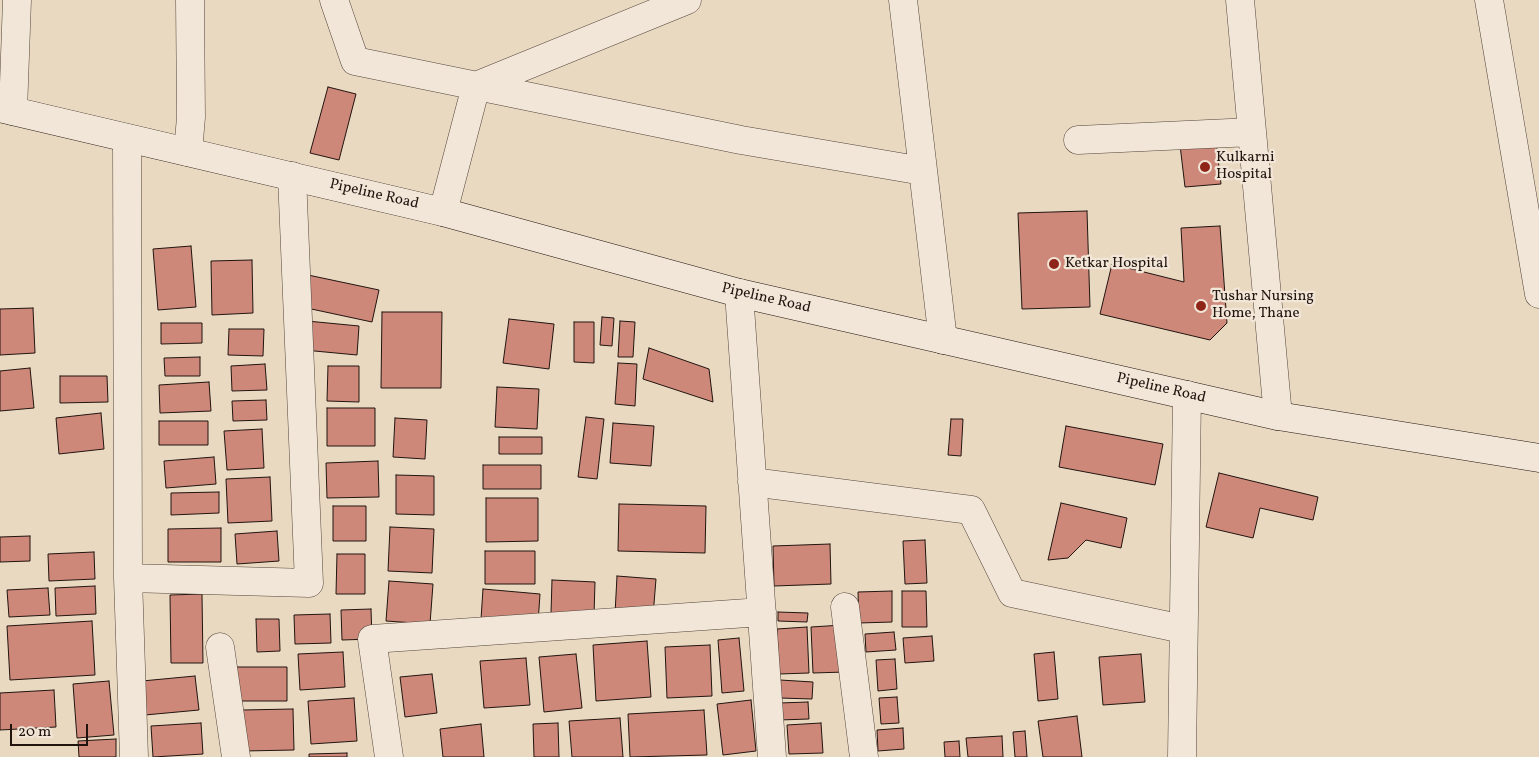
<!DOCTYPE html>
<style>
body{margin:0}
#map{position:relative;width:1539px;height:757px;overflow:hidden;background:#ead9c1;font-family:Vollkorn,serif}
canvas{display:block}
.scale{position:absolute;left:10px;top:724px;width:78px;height:22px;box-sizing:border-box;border:2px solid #21140f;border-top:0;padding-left:6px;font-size:15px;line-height:18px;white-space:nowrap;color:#21140f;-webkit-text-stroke:4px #f1e6d7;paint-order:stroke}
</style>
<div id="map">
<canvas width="1539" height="757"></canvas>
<div class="scale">20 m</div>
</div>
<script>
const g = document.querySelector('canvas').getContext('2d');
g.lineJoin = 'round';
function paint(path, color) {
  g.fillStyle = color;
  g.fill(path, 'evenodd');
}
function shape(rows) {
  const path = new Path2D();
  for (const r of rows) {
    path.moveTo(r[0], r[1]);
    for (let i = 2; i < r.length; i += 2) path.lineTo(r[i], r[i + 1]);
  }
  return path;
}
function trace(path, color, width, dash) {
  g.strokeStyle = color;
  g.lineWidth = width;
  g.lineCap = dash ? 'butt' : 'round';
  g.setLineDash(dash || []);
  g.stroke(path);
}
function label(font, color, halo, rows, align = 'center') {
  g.font = font + ' Vollkorn,serif';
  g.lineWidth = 4.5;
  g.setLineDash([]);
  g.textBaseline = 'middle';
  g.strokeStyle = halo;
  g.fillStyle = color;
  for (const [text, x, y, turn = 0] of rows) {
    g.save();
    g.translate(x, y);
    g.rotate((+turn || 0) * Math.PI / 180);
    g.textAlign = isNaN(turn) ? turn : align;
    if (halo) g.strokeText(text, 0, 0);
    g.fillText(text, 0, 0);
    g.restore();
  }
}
const building = shape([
 [328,87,356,94,339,160,310,153,328,87],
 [1216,141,1221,184,1185,187,1180,145,1216,141],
 [1087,211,1090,307,1022,309,1018,213,1087,211],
 [1220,226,1227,323,1210,340,1100,314,1112,264,1184,282,1181,228,1220,226],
 [191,246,196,307,158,310,153,249,191,246],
 [252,260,253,313,212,315,211,261,252,260],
 [308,275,379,290,372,322,302,307,308,275],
 [33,308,35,353,0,355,0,309,33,308],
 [382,312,442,312,441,388,381,388,382,312],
 [602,317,614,318,612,346,600,345,602,317],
 [509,319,554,324,549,369,503,363,509,319],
 [307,321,359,326,357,355,304,350,307,321],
 [620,321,635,322,633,357,618,357,620,321],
 [574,322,594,322,594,363,574,362,574,322],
 [161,323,202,323,202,343,161,344,161,323],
 [229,329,264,329,263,356,228,355,229,329],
 [649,348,709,369,713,402,643,379,649,348],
 [200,357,200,376,165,376,164,358,200,357],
 [618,363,637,364,635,406,615,404,618,363],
 [265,364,267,390,232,391,231,366,265,364],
 [328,366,359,366,359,402,327,401,328,366],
 [30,368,34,408,0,411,0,371,30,368],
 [60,376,107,376,108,402,60,403,60,376],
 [209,382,211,411,160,413,159,385,209,382],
 [497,387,539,389,537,429,495,427,497,387],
 [266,400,267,420,233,421,232,401,266,400],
 [327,408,375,408,375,446,327,446,327,408],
 [101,413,104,449,59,454,56,418,101,413],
 [586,417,604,419,597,479,578,477,586,417],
 [395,418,427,420,425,459,393,457,395,418],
 [951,419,963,419,961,456,948,455,951,419],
 [159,421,208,421,208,445,159,445,159,421],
 [613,423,654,426,651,466,610,463,613,423],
 [1066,426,1163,444,1155,485,1059,467,1066,426],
 [262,429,264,468,227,470,224,431,262,429],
 [499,437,542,437,542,454,499,454,499,437],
 [214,457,216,484,166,488,164,461,214,457],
 [378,461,379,497,327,498,326,463,378,461],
 [483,465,541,465,541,489,483,489,483,465],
 [1219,473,1318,497,1313,520,1260,508,1253,538,1206,527,1219,473],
 [396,475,434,476,434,515,396,514,396,475],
 [270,477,272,521,228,523,226,479,270,477],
 [219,492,219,513,171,515,171,493,219,492],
 [486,498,538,498,538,541,486,542,486,498],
 [1061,503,1127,518,1121,548,1086,540,1068,558,1048,560,1061,503],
 [619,504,706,506,705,553,618,551,619,504],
 [333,506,366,506,366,541,333,541,333,506],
 [390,527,434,529,432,573,388,571,390,527],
 [221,528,221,562,168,562,168,529,221,528],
 [277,531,279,561,237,564,235,534,277,531],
 [30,536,30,561,0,562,0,537,30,536],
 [925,540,927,583,905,584,903,541,925,540],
 [830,544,831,584,774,586,773,546,830,544],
 [485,551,535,551,535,584,485,584,485,551],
 [94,552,95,579,49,581,48,554,94,552],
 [337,554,365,554,365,594,336,594,337,554],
 [617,576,656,579,653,616,615,614,617,576],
 [552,580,595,582,594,615,551,613,552,580],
 [389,581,433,584,430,624,386,621,389,581],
 [95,586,96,614,56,616,55,588,95,586],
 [48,588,50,615,9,617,7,590,48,588],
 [483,589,540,594,538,623,481,619,483,589],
 [892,591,892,622,859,623,858,592,892,591],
 [902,591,926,591,927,627,902,627,902,591],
 [202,594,203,663,171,663,170,595,202,594],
 [371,609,372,639,342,640,341,610,371,609],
 [778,612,808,613,807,622,778,621,778,612],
 [330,614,331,643,295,644,294,615,330,614],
 [256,619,279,619,280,651,257,652,256,619],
 [92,621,95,675,10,680,7,626,92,621],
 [843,625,845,672,813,673,811,627,843,625],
 [807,627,809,673,779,674,777,629,807,627],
 [894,632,896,650,866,652,865,634,894,632],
 [932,636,934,661,905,663,903,638,932,636],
 [739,638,744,691,722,693,718,640,739,638],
 [647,641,651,697,596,701,593,645,647,641],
 [710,645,712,696,667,698,665,647,710,645],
 [343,652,345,687,300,690,298,654,343,652],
 [1054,652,1058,699,1038,701,1034,654,1054,652],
 [576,654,582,708,544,712,539,657,576,654],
 [1141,654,1145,702,1103,705,1099,657,1141,654],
 [526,658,530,705,484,708,480,661,526,658],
 [895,659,897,689,878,691,876,660,895,659],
 [236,667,287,667,287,701,236,701,236,667],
 [432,674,437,713,405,717,400,677,432,674],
 [195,676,199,710,145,715,142,681,195,676],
 [780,680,813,682,812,699,780,698,780,680],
 [109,681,114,735,77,738,73,684,109,681],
 [54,690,56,727,0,730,0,693,54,690],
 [897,697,899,723,881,724,879,698,897,697],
 [354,698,357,741,311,744,308,701,354,698],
 [751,700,756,751,723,755,717,704,751,700],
 [808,702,809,719,779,720,779,703,808,702],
 [293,709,294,750,244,751,243,710,293,709],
 [704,710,707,755,630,757,628,714,704,710],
 [1077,716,1082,757,1043,757,1038,721,1077,716],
 [620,718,623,757,572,757,569,721,620,718],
 [201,723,203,754,153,757,151,726,201,723],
 [558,723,559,757,534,757,533,724,558,723],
 [821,723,823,753,789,754,787,725,821,723],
 [481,724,484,757,443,757,440,729,481,724],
 [903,728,904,749,878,751,877,730,903,728],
 [1025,731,1027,757,1015,757,1013,732,1025,731],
 [1002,736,1003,757,968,757,966,738,1002,736],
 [116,739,116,757,79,757,78,741,116,739],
 [959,741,960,757,945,757,944,742,959,741],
 [347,753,347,757,309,757,309,754,347,753]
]);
const minor = shape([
 [334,0,355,61,741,140,923,171],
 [903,0,943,340],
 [1240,0,1278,416],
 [1489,0,1539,294],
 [13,111,17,0],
 [127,139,128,578],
 [1078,140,1252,132],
 [188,152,191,117,190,0],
 [443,212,476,86,687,0],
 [739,293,772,757],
 [752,482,971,510,1012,593,1183,629],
 [845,607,864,757],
 [220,647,236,757],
 [134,757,128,578,309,583,292,176],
 [389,757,372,639,762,612],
 [1182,757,1187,395]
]);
const secondary = shape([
 [0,108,443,212,739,293,1278,416,1539,458]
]);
const markers = [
 [1205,167,6,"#8f2418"],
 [1054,264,6,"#8f2418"],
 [1201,306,6,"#8f2418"]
];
const poiNames = [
 ["Kulkarni",1216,158],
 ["Hospital",1216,175],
 ["Ketkar Hospital",1065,264],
 ["Tushar Nursing",1212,297],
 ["Home, Thane",1212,314]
];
const streetNames = [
 ["Pipeline Road",374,195,13],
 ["Pipeline Road",766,299,13],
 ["Pipeline Road",1161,389,13]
];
paint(building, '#cd8879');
trace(building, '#21140f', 1);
trace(minor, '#53453c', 29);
trace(secondary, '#21140f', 29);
trace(minor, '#f1e6d7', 28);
trace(secondary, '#f1e6d7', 28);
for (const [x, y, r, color] of markers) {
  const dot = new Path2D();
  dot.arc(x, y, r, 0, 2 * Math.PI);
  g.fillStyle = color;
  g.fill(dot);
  trace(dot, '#f1e6d7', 2);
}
label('15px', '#21140f', '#f1e6d7', poiNames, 'left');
label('15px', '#21140f', '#f1e6d7', streetNames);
</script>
